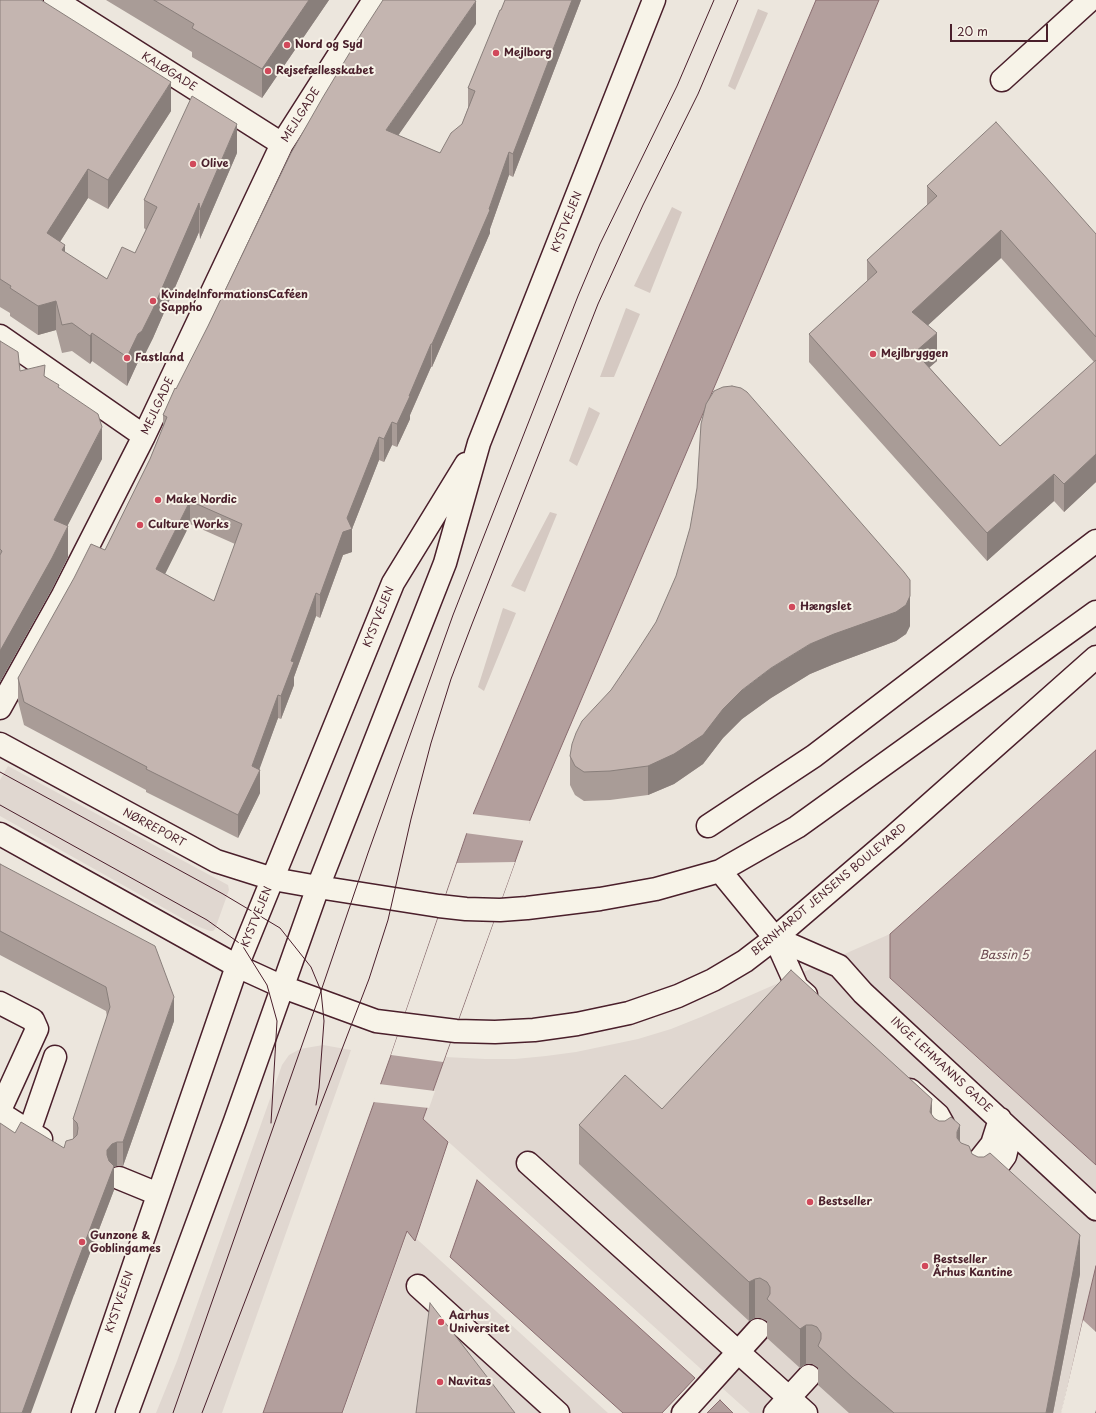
<!DOCTYPE html>
<meta charset="utf-8">
<style>
body{margin:0}
#map{position:relative;width:1096px;height:1413px;overflow:hidden;background:#ece6dd;font-family:"Playpen Sans",sans-serif}
canvas{display:block}
.scale{position:absolute;left:950px;top:24px;width:98px;height:18px;box-sizing:border-box;border:2px solid #4a1f2b;border-top:0;padding-left:5px;font-size:12px;line-height:14px;white-space:nowrap;color:#4a1f2b;-webkit-text-stroke:3px #f7f3e8;paint-order:stroke}
</style>
<div id="map">
<canvas width="1096" height="1413"></canvas>
<div class="scale">20 m</div>
</div>
<script>
const g = document.querySelector('canvas').getContext('2d');
g.lineJoin = 'round';
function paint(path, color) {
  g.fillStyle = color;
  g.fill(path, 'evenodd');
}
function shape(rows) {
  const path = new Path2D();
  for (const r of rows) {
    path.moveTo(r[0], r[1]);
    for (let i = 2; i < r.length; i += 2) path.lineTo(r[i], r[i + 1]);
  }
  return path;
}
function trace(path, color, width, dash) {
  g.strokeStyle = color;
  g.lineWidth = width;
  g.lineCap = dash ? 'butt' : 'round';
  g.setLineDash(dash || []);
  g.stroke(path);
}
function label(font, color, halo, rows, align = 'center') {
  g.font = font + ' "Playpen Sans",sans-serif';
  g.lineWidth = 4;
  g.setLineDash([]);
  g.textBaseline = 'middle';
  g.strokeStyle = halo;
  g.fillStyle = color;
  for (const [text, x, y, turn = 0] of rows) {
    g.save();
    g.translate(x, y);
    g.rotate((+turn || 0) * Math.PI / 180);
    g.textAlign = isNaN(turn) ? turn : align;
    if (halo) g.strokeText(text, 0, 0);
    g.fillText(text, 0, 0);
    g.restore();
  }
}
const built = shape([
 [8,766,228,885,229,890,215,929,213,931,210,931,194,925,0,816,0,780],
 [890,934,890,979,1096,1165,1096,1266,1061,1413,750,1413,423,1119,445,1057,485,1059,515,1059,546,1056,576,1052,638,1039,671,1029,701,1017],
 [323,1045,351,1050,222,1413,156,1413,177,1361,282,1065,289,1055,300,1049],
 [408,1231,608,1413,343,1413]
]);
const green = shape([
 [758,9,768,13,735,90,728,86],
 [672,207,682,212,650,293,634,286],
 [626,308,640,314,614,377,600,377],
 [589,407,600,413,577,466,569,461],
 [550,512,557,514,525,592,511,586],
 [503,608,516,613,484,691,478,687]
]);
const water = shape([
 [816,0,879,0,530,820,423,1119,448,1142,415,1241,407,1231,342,1413,263,1413,391,1055,474,812,816,0],
 [1096,750,1096,1165,890,978,890,934,1096,750],
 [477,1180,695,1378,662,1413,623,1413,450,1257,477,1180],
 [1096,1266,1096,1413,1062,1413,1083,1320,1096,1266],
 [720,1400,733,1413,707,1413,720,1400]
]);
const pier = shape([
 [472,814,530,821,529,828,525,841,465,833],
 [515,862,443,1062,391,1055,457,863],
 [379,1084,435,1091,429,1108,373,1102],
 [1083,1320,1096,1332,1096,1410,1095,1413,1061,1413]
]);
const minor = shape([
 [55,0,282,144],
 [1002,80,1090,0],
 [0,336,144,436],
 [0,708,63,595,144,436,282,144,374,0],
 [708,826,814,756,1096,541],
 [720,871,775,938,797,987,806,995],
 [318,887,439,906,466,909,500,910,527,908,600,899,656,889,720,871,797,827,1096,612],
 [775,938,839,966,863,993,1096,1209],
 [237,966,283,987,376,1021,456,1031,495,1032,534,1030,577,1024,629,1013,678,996,713,980,745,961,775,938,894,836,1096,657],
 [0,1003,33,1020,37,1029,0,1110],
 [910,1090,938,1115,943,1124,945,1136,942,1148],
 [0,1113,41,1139],
 [29,1132,55,1057],
 [528,1163,806,1413],
 [969,1173,992,1144,1000,1119],
 [119,1178,158,1194],
 [981,1184,997,1167,1005,1156,1008,1144,1007,1132,1000,1119],
 [418,1286,558,1413],
 [83,1413,237,966,393,583,466,464],
 [127,1413,235,1121,318,887,445,563,479,443,654,0],
 [683,1413,758,1330],
 [775,1413,809,1376]
]);
const major = shape([
 [0,744,216,861,273,879,318,887],
 [0,834,237,966]
]);
const tram = shape([
 [0,772,223,894,280,928,311,967,321,991,324,1021,319,1088,316,1105],
 [0,805,207,920,242,945,267,985,277,1021,271,1123],
 [173,1413,321,991,368,853,453,615,578,296,600,244,677,86,714,0],
 [202,1413,369,979,388,920,411,819,431,743,451,679,472,624,598,304,643,205,698,94,738,0]
]);
const wall = shape([
 [0,0,171,111,108,209,88,198,60,242,65,253,107,279,135,253,146,230,144,228,144,200,237,153,200,239,199,232,153,338,142,360,138,362,127,386,92,361,90,364,72,351,62,353,56,330,38,335,10,316,10,313,0,307],
 [106,0,329,0,262,98,192,57,192,52],
 [581,0,513,177,509,175,490,229,490,233,432,367,431,367,410,415,410,419,397,447,392,445,384,462,379,460,352,529,352,552,343,555,320,618,316,616,294,677,294,685,281,719,278,718,259,769,260,793,238,838,146,792,146,790,24,725,18,701,18,678,105,550,150,459,163,427,163,415,176,389,476,24,398,135,440,153,462,124,468,108,468,88,501,10],
 [190,524,235,544,214,601,165,574],
 [927,186,1096,234,1096,482,1064,512,1054,501,987,561,809,362,809,334,867,281,867,260,927,205],
 [1001,258,1094,362,1000,446,929,367,937,361,928,325],
 [0,341,20,371,45,376,59,388,102,459,67,526,68,557,52,589,0,682],
 [910,626,906,634,896,641,834,664,810,674,771,698,742,719,723,738,703,764,674,784,648,795,610,800,584,801,575,795,570,785,570,756],
 [0,864,174,1021,123,1166,117,1166,114,1167,114,1190,74,1295,15,1133,64,1148,73,1139,73,1119,107,1017,106,1011,0,955],
 [662,1109,932,1115,934,1118,972,1154,1080,1274,1053,1413,849,1413,818,1385,818,1368,817,1367,812,1364,806,1364,800,1368,767,1338,767,1321,760,1318,755,1318,749,1321,579,1164,579,1125]
]);
const shadedWall = shape([
 [309,0,329,0,262,98,262,69],
 [572,0,581,0,513,177,513,154],
 [476,1,476,24,386,153,386,130],
 [171,82,171,111,108,209,108,180],
 [237,124,237,153,200,239,200,210],
 [509,152,509,175,490,229,490,233,432,367,432,344,489,209],
 [88,169,88,198,47,262,47,233],
 [199,203,199,232,153,338,142,360,138,362,127,386,127,357],
 [1001,230,1001,258,912,340,912,312],
 [65,245,65,274,62,250],
 [56,301,56,330,38,335,38,306],
 [92,333,92,361,90,364,90,336],
 [937,333,937,361,915,380,915,352],
 [431,344,431,367,410,415,410,419,397,447,397,424],
 [392,422,392,445,384,462,384,439],
 [102,427,102,459,54,552,54,520],
 [379,437,379,460,352,529,352,552,343,555,320,618,320,595,347,518],
 [1096,454,1096,482,1064,512,1064,484],
 [1054,474,1054,501,987,561,987,533],
 [190,501,190,524,156,592,156,569],
 [68,526,68,557,52,589,0,682,0,651],
 [316,593,316,616,294,677,294,685,281,719,281,696,291,661],
 [910,596,910,626,906,634,896,641,834,664,810,674,771,698,742,719,723,738,703,764,674,784,648,795,648,766,723,709,742,690,771,668,810,644],
 [278,695,278,718,257,776,260,770,260,793,238,838,238,815,252,766],
 [174,997,174,1021,123,1166,123,1142],
 [932,1099,932,1138,930,1112],
 [960,1125,960,1164,957,1132],
 [117,1142,117,1166,114,1167,114,1190,74,1295,31,1413,22,1413,107,1155,107,1150,112,1144],
 [1080,1235,1080,1274,1053,1413,1046,1413],
 [755,1279,755,1318,749,1321,749,1282],
 [806,1325,806,1364,800,1368,800,1329]
]);
const building = shape([
 [0,0,41,0,171,82,108,180,88,169,47,233,65,245,62,250,107,279,122,247,135,253,157,207,144,200,192,96,237,124,200,210,199,203,153,309,142,331,138,334,127,357,92,333,90,336,72,323,62,325,56,301,38,306,10,288,11,286,0,279,0,0],
 [154,0,309,0,262,69,192,28,194,24,154,0],
 [383,0,474,0,476,1,386,130,440,153,451,133,462,124,475,91,468,88,500,10,501,10,505,0,572,0,513,154,509,152,489,209,490,210,432,344,431,344,409,396,410,396,397,424,392,422,384,439,379,437,347,518,352,529,343,532,320,595,316,593,291,661,294,662,281,696,278,695,252,766,260,770,238,815,146,769,147,767,24,702,18,678,74,578,91,544,105,550,150,459,167,417,163,415,175,388,176,389,208,326,291,153,323,97,361,34,383,0],
 [190,501,242,524,214,601,156,569,190,501],
 [996,122,1043,174,1096,234,1096,337,1001,230,912,312,937,333,915,352,1000,446,1096,360,1096,454,1064,484,1054,474,987,533,809,334,877,272,867,260,937,196,927,186,996,122],
 [0,341,18,352,20,371,45,365,44,376,59,385,58,387,98,414,102,427,54,520,68,526,52,558,0,651,0,555,2,551,0,549,0,341],
 [732,386,741,388,747,392,904,572,910,580,910,596,906,605,896,612,834,634,810,644,771,668,742,690,723,709,703,735,674,754,648,766,610,771,584,772,575,766,570,756,572,744,576,733,582,721,611,690,636,653,656,622,676,576,690,528,697,488,701,424,706,404,714,391,723,387,732,386],
 [0,864,155,946,174,997,123,1142,117,1142,112,1144,107,1150,107,1155,109,1161,114,1166,74,1271,22,1413,0,1413,0,1123,15,1133,21,1122,64,1148,66,1141,73,1139,77,1135,78,1128,77,1123,73,1119,110,1007,106,987,0,931,0,864],
 [791,970,932,1099,930,1112,934,1118,939,1121,945,1121,951,1117,960,1125,957,1132,957,1138,961,1143,969,1146,972,1154,978,1157,984,1157,990,1153,1080,1235,1046,1413,894,1413,853,1378,818,1346,821,1339,821,1333,817,1327,812,1325,806,1325,800,1329,767,1299,770,1294,770,1287,767,1282,760,1278,755,1279,749,1282,579,1125,625,1075,662,1109,791,970],
 [430,1303,515,1413,416,1413,430,1303]
]);
const markers = [
 [287,45,4,"#d1495b"],
 [496,53,4,"#d1495b"],
 [268,71,4,"#d1495b"],
 [193,164,4,"#d1495b"],
 [153,301,4,"#d1495b"],
 [873,354,4,"#d1495b"],
 [127,358,4,"#d1495b"],
 [158,500,4,"#d1495b"],
 [140,525,4,"#d1495b"],
 [792,607,4,"#d1495b"],
 [810,1202,4,"#d1495b"],
 [82,1242,4,"#d1495b"],
 [925,1266,4,"#d1495b"],
 [441,1322,4,"#d1495b"],
 [440,1382,4,"#d1495b"]
];
const poiNames = [
 ["Nord og Syd",295,45],
 ["Mejlborg",504,53],
 ["Rejsefællesskabet",276,71],
 ["Olive",201,164],
 ["KvindeInformationsCaféen",161,295],
 ["Sappho",161,308],
 ["Mejlbryggen",881,354],
 ["Fastland",135,358],
 ["Make Nordic",166,500],
 ["Culture Works",148,525],
 ["Hængslet",800,607],
 ["Bestseller",818,1202],
 ["Gunzone &",90,1236],
 ["Goblingames",90,1249],
 ["Bestseller",933,1260],
 ["Århus Kantine",933,1273],
 ["Aarhus",449,1316],
 ["Universitet",449,1329],
 ["Navitas",448,1382]
];
const streetNames = [
 ["KALØGADE",169,72,32],
 ["MEJLGADE",301,115,-58],
 ["KYSTVEJEN",567,222,-68],
 ["MEJLGADE",158,406,-65],
 ["KYSTVEJEN",379,617,-68],
 ["NØRREPORT",154,828,28],
 ["BERNHARDT JENSENS BOULEVARD",829,890,-40],
 ["KYSTVEJEN",257,917,-68],
 ["INGE LEHMANNS GADE",941,1065,43],
 ["KYSTVEJEN",120,1302,-71]
];
const waterNames = [
 ["Bassin 5",1004,956]
];
paint(built, '#e0d7d0');
paint(green, '#d5c9c2');
paint(water, '#b39f9d');
trace(water, '#896c6f', 1);
paint(pier, '#ece6dd');
trace(minor, '#4a1f2b', 25);
trace(major, '#4a1f2b', 25);
trace(minor, '#f7f3e8', 22);
trace(major, '#f7f3e8', 22);
trace(tram, '#4a1f2b', 1);
paint(wall, '#a99c97');
paint(shadedWall, '#897f7b');
paint(building, '#c4b5b0');
trace(building, '#897f7b', 1);
for (const [x, y, r, color] of markers) {
  const dot = new Path2D();
  dot.arc(x, y, r, 0, 2 * Math.PI);
  g.fillStyle = color;
  g.fill(dot);
  trace(dot, '#f7f3e8', 1.5);
}
label('bold 11px', '#4a1f2b', '#f7f3e8', poiNames, 'left');
label('11px', '#4a1f2b', '#f7f3e8', streetNames);
label('italic 12px', '#6f4c53', '#f7f3e8', waterNames);
</script>
